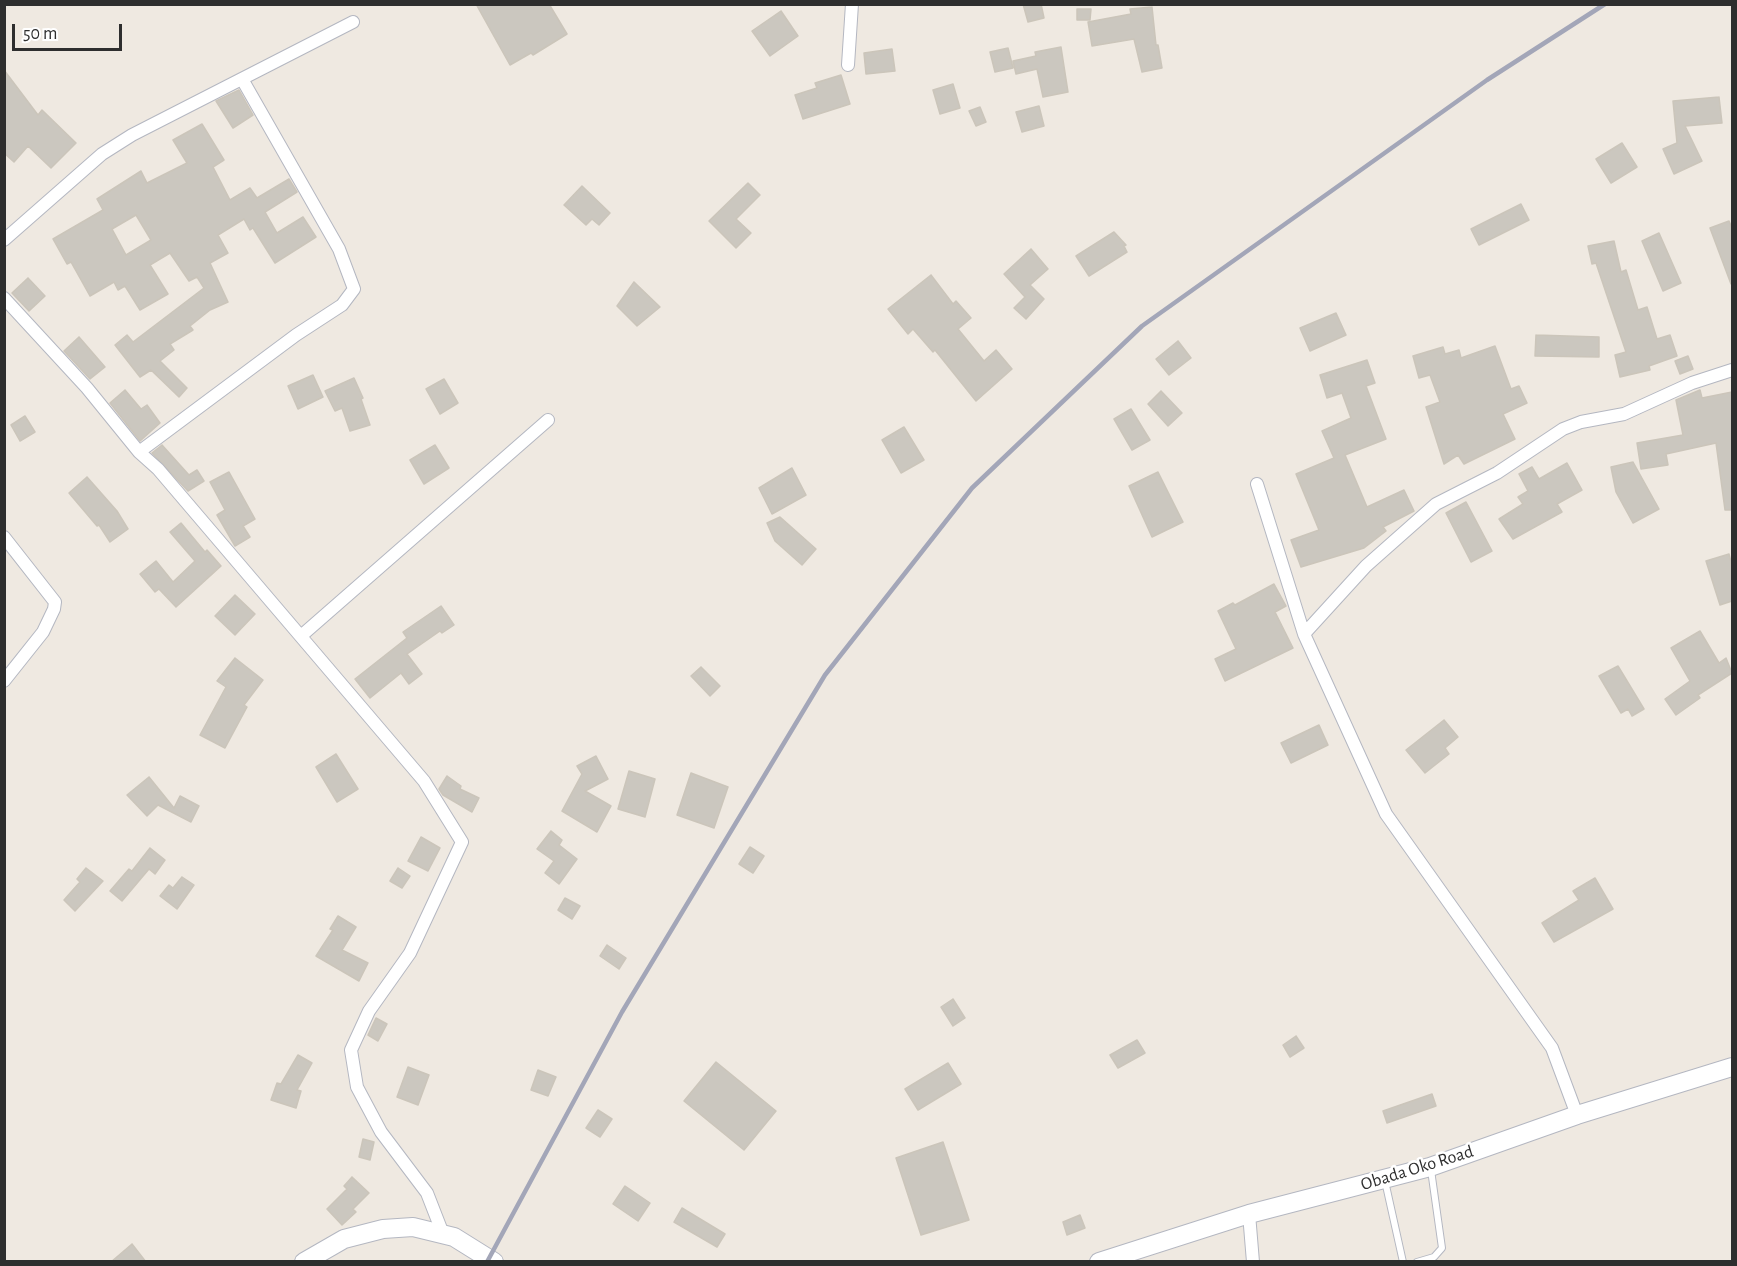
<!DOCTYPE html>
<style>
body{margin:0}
#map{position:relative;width:1737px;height:1266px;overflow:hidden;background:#efe9e1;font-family:"Alegreya Sans",sans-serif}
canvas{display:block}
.frame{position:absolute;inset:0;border:6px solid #2e2e2e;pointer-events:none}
.scale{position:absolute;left:12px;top:24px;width:110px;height:27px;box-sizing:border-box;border:3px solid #2e2e2e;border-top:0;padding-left:8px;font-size:18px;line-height:21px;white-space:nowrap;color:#2e2e2e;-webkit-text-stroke:4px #fff;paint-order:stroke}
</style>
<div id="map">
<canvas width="1737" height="1266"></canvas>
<div class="frame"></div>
<div class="scale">50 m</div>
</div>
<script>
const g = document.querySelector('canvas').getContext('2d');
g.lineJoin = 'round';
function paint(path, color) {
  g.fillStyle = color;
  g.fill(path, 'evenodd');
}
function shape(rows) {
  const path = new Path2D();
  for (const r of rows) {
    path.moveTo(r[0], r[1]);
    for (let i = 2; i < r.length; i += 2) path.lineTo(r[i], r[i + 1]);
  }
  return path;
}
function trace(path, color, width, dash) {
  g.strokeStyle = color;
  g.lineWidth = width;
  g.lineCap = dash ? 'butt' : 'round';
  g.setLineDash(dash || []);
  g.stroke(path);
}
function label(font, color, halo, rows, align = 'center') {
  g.font = font + ' "Alegreya Sans",sans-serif';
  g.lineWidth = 5;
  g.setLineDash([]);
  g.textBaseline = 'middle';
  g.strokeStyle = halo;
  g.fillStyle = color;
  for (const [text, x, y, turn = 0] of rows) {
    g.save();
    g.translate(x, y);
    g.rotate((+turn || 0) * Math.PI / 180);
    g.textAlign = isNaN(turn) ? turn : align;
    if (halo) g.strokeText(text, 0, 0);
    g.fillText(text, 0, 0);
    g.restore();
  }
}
const building = shape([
 [476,4,549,4,567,34,533,55,531,53,510,65,476,4],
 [1023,4,1041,4,1044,18,1028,22,1023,4],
 [1152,7,1156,45,1158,45,1162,68,1142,72,1134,39,1092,46,1088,22,1131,14,1130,9,1152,7],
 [1077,9,1091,9,1090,20,1077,20,1077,9],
 [781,11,798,36,770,56,752,31,781,11],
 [1061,47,1068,92,1043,97,1037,69,1016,74,1013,61,1036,56,1035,52,1061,47],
 [1008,48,1013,68,995,72,990,52,1008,48],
 [892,49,895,71,866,74,864,53,892,49],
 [4,70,38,115,42,110,76,143,51,168,28,146,14,162,4,153,4,70],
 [841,75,850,104,803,119,795,95,817,88,815,83,841,75],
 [953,84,960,108,940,114,933,90,953,84],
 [239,90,253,115,233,128,216,101,239,90],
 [1719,97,1722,123,1685,126,1702,161,1674,174,1663,149,1677,143,1673,101,1719,97],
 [1039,106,1044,126,1022,132,1016,112,1039,106],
 [980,107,986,122,976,126,969,111,980,107],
 [202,124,224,160,213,167,230,200,250,188,257,198,289,179,297,192,265,212,277,233,303,217,316,237,275,263,253,228,250,230,244,219,218,235,228,253,210,263,228,302,210,310,190,326,193,330,170,344,174,350,160,361,187,388,179,397,151,370,140,377,115,345,127,335,133,342,204,288,197,277,189,281,170,253,150,265,168,294,140,310,125,286,118,290,114,282,90,296,71,262,67,264,53,239,103,210,97,199,141,171,147,183,187,163,173,140,202,124],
 [136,215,151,240,126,255,112,229,136,215],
 [1622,143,1637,167,1611,183,1596,159,1622,143],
 [748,183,760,195,736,219,751,233,736,248,709,221,748,183],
 [582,186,610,213,599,225,592,219,586,225,564,205,582,186],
 [1521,204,1529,220,1479,245,1471,229,1521,204],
 [1729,221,1732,228,1731,284,1710,228,1729,221],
 [1114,232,1126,245,1124,246,1127,252,1089,276,1076,256,1114,232],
 [1659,233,1681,283,1663,291,1642,241,1659,233],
 [1614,241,1621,272,1626,270,1638,310,1647,307,1657,339,1670,335,1677,356,1649,366,1650,370,1620,377,1615,355,1626,352,1596,263,1592,264,1588,246,1614,241],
 [1031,249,1048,269,1030,285,1044,299,1026,319,1014,308,1025,297,1004,274,1031,249],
 [931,275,953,304,956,301,971,318,958,329,984,361,996,350,1012,369,976,401,935,350,933,352,913,329,908,334,888,309,931,275],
 [28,278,45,296,29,311,12,293,28,278],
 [634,282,660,307,637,326,617,306,634,282],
 [1336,313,1346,335,1310,351,1300,328,1336,313],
 [1536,335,1599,337,1599,357,1535,356,1536,335],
 [79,337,105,367,90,379,64,351,79,337],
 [1178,341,1191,358,1169,375,1156,359,1178,341],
 [1495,346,1511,389,1519,386,1527,403,1503,414,1515,439,1464,464,1458,455,1444,464,1426,407,1440,402,1430,375,1419,378,1413,356,1443,347,1445,354,1459,350,1461,358,1495,346],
 [1688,356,1693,369,1680,374,1675,361,1688,356],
 [1367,360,1375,383,1366,386,1386,439,1345,455,1367,507,1404,490,1414,511,1383,527,1386,531,1364,548,1301,567,1291,540,1319,530,1296,474,1334,458,1322,431,1351,418,1342,393,1327,398,1320,375,1367,360],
 [313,375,323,397,298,409,288,386,313,375],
 [354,378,363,398,361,399,370,425,350,431,342,408,335,411,325,391,354,378],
 [444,379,458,403,440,414,426,389,444,379],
 [125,390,141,409,147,405,160,423,140,441,110,403,125,390],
 [1700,390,1702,398,1732,392,1732,510,1725,510,1716,443,1666,454,1668,465,1641,469,1637,443,1683,435,1676,400,1700,390],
 [1161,391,1182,413,1168,426,1148,404,1161,391],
 [1131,409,1150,440,1132,450,1114,419,1131,409],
 [25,416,35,432,20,441,11,425,25,416],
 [904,427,924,460,901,473,882,440,904,427],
 [162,445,189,475,197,470,204,481,188,491,152,453,162,445],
 [435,445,449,468,424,484,410,460,435,445],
 [1633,462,1659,509,1633,523,1616,492,1611,467,1633,462],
 [1567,463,1582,490,1557,504,1562,512,1513,539,1499,519,1523,504,1518,497,1528,491,1519,474,1532,467,1539,479,1567,463],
 [792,468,806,495,772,514,759,488,792,468],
 [229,472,255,519,243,526,250,537,235,546,217,515,225,510,210,482,229,472],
 [1158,472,1183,522,1152,537,1129,486,1158,472],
 [87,477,117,511,128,529,110,542,99,525,97,526,69,493,87,477],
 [1466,502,1492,551,1471,562,1446,513,1466,502],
 [780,517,816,549,802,565,775,541,767,523,780,517],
 [181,523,205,552,207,550,221,566,176,607,159,589,155,592,140,574,156,561,173,582,195,561,170,532,181,523],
 [1729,554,1732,566,1732,601,1720,605,1706,561,1729,554],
 [1274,584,1286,606,1275,612,1293,648,1225,681,1215,659,1236,649,1218,611,1233,603,1235,605,1274,584],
 [235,595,255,614,235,635,215,616,235,595],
 [441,606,454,625,442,633,440,631,407,654,422,674,409,684,401,673,370,698,355,679,407,638,403,632,441,606],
 [1700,631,1719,663,1726,658,1732,673,1698,695,1700,698,1676,715,1665,699,1690,681,1671,648,1700,631],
 [235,658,263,680,244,705,247,707,225,748,200,735,226,687,217,681,235,658],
 [1618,666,1644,709,1632,716,1628,709,1621,713,1599,676,1618,666],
 [701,667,720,686,710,696,691,676,701,667],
 [1444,720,1458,737,1445,748,1449,754,1425,773,1406,750,1444,720],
 [1319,725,1328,745,1291,763,1281,743,1319,725],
 [336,754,358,789,337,802,316,767,336,754],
 [596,756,608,779,585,791,611,806,597,832,562,811,582,774,577,766,596,756],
 [629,771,655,779,645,817,618,809,629,771],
 [691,773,728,787,714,828,677,815,691,773],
 [447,776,461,786,460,789,479,798,472,812,443,795,439,789,447,776],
 [149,777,174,808,180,796,199,806,191,822,158,805,147,816,127,795,149,777],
 [551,831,562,840,559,845,577,859,559,884,545,873,554,861,537,849,551,831],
 [421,837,440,848,428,871,408,861,421,837],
 [750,847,764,856,753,873,739,864,750,847],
 [150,848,165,860,155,874,149,869,122,901,110,891,129,869,132,871,150,848],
 [86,868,103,881,75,911,64,900,80,882,77,879,86,868],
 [398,868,410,876,402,888,390,881,398,868],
 [182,877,194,885,177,909,160,896,169,885,173,888,182,877],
 [1595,878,1613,909,1554,942,1542,923,1579,900,1573,891,1595,878],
 [565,898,580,906,572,919,558,910,565,898],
 [338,916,356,927,342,950,368,963,359,981,316,956,333,930,330,929,338,916],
 [607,945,626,958,619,969,600,956,607,945],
 [953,999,965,1018,953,1026,941,1007,953,999],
 [376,1018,387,1024,378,1041,368,1035,376,1018],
 [1296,1036,1304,1048,1290,1057,1283,1045,1296,1036],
 [1137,1040,1145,1053,1118,1068,1110,1055,1137,1040],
 [298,1055,312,1063,297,1090,301,1091,296,1108,271,1100,277,1083,281,1084,298,1055],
 [716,1062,776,1111,744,1150,684,1101,716,1062],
 [948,1063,961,1084,918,1110,905,1089,948,1063],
 [408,1067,429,1075,418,1105,397,1097,408,1067],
 [538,1070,556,1077,548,1096,531,1090,538,1070],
 [1432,1094,1436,1106,1387,1123,1383,1111,1432,1094],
 [598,1110,612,1119,600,1137,586,1128,598,1110],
 [363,1139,374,1142,370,1160,359,1157,363,1139],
 [943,1142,969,1220,921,1235,896,1158,943,1142],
 [352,1177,369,1193,353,1209,356,1212,342,1225,327,1209,347,1189,344,1186,352,1177],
 [625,1186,650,1203,638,1221,613,1204,625,1186],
 [682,1208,725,1234,717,1247,674,1222,682,1208],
 [1080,1215,1085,1228,1067,1235,1063,1222,1080,1215],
 [132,1244,146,1262,111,1262,132,1244]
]);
const lane = shape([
 [1385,1181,1403,1262],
 [1417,1262,1434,1257,1442,1248,1431,1170]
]);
const street = shape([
 [848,65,852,4],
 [4,240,102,154,132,135,353,22],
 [4,298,87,388,139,452,158,469,424,781,462,842,410,953,369,1011,351,1050,357,1087,381,1132,427,1193,443,1234],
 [139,452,296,335,342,305,354,289,339,249,242,79],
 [1257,484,1304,634,1386,814,1552,1048,1577,1115],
 [4,537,55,602,54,609,43,632,4,681],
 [1304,634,1366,566,1436,504,1497,473,1563,429,1581,422,1624,414,1692,383,1732,370],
 [301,636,548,420],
 [1249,1214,1253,1262]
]);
const secondary = shape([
 [304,1262,344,1239,383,1229,413,1227,454,1237,494,1262],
 [1099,1262,1249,1214,1430,1167,1577,1115,1732,1067]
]);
const rail = shape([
 [487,1262,622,1012,825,675,972,488,1142,326,1487,80,1605,4]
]);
const streetNames = [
 ["Obada Oko Road",1417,1168,-17]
];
paint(building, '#cbc7bf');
trace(building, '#cbc5ba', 1.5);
trace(lane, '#b4b7c1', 8);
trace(street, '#b4b7c1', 14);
trace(secondary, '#b4b7c1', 20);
trace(lane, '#fff', 6);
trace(street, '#fff', 12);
trace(secondary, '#fff', 18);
trace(rail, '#a3a6b8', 4.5);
label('18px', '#2e2e2e', '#fff', streetNames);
</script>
